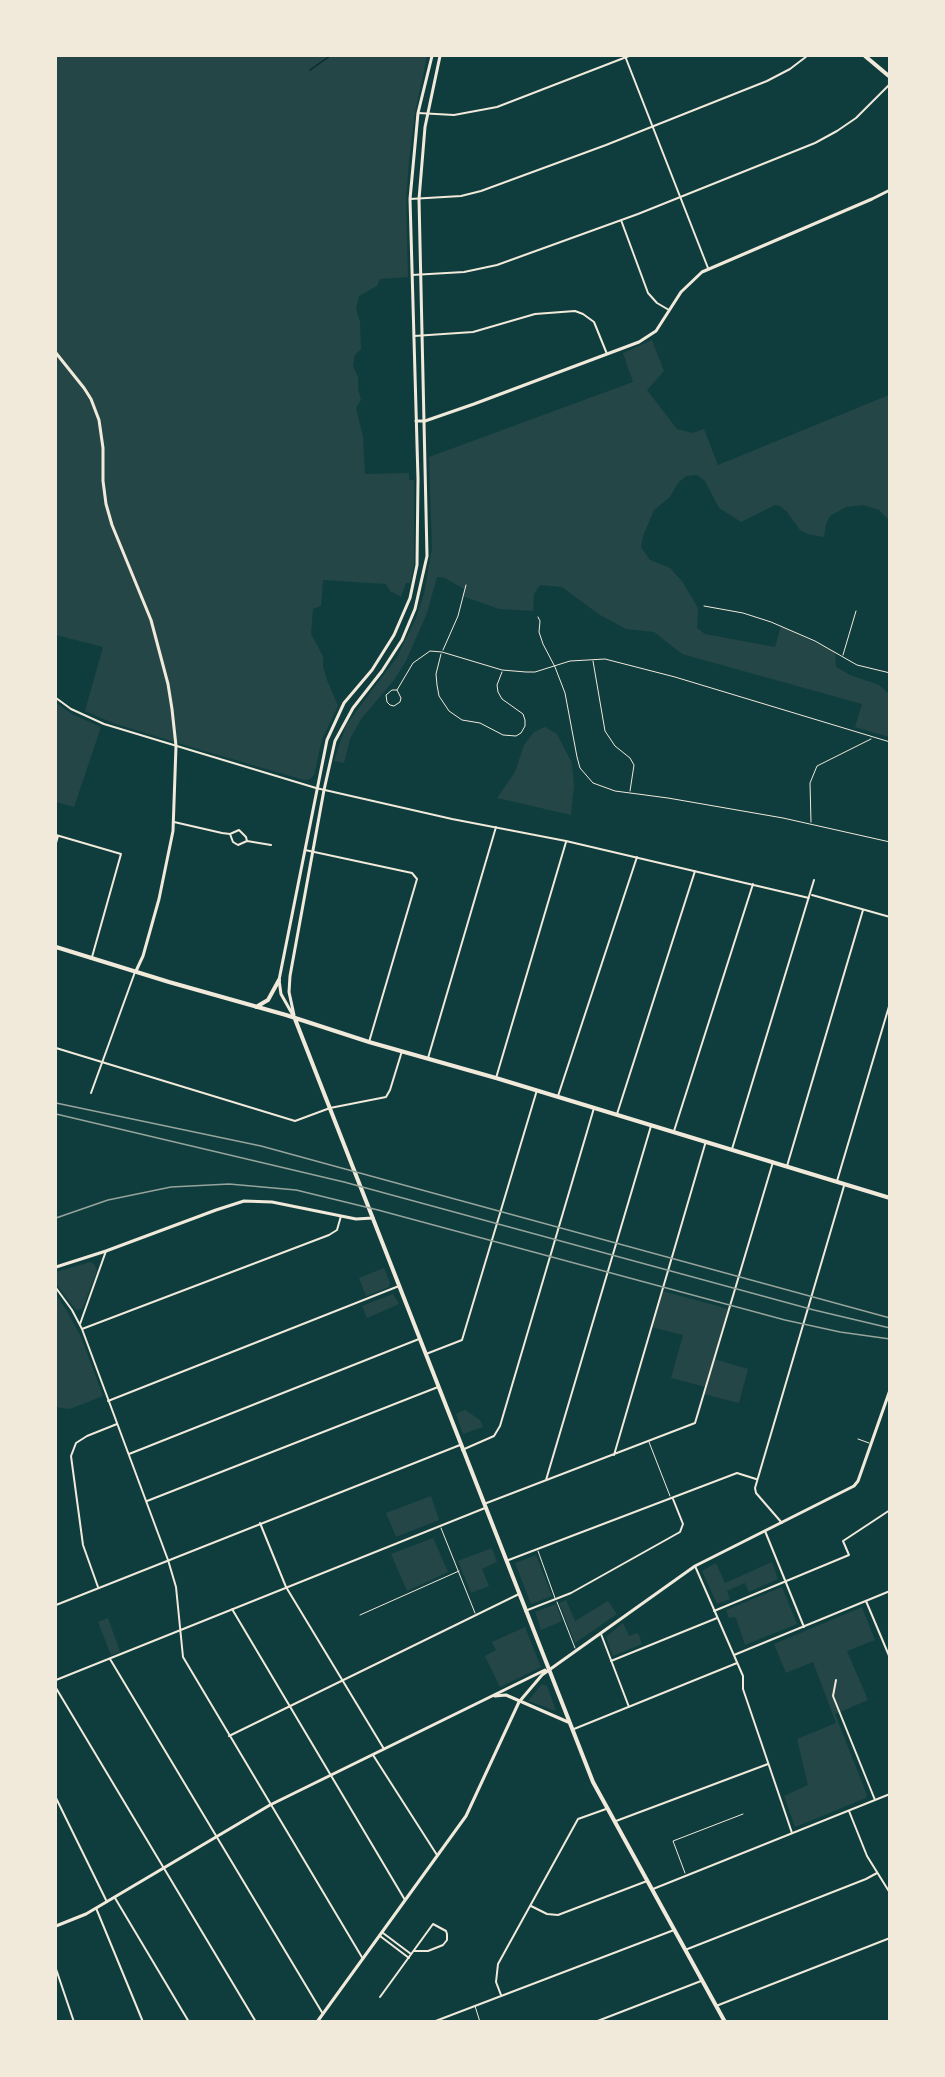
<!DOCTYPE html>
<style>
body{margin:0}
#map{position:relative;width:945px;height:2077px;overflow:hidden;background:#0f3d3e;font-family:Manrope,sans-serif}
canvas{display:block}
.frame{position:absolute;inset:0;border:57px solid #f1e9da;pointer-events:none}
</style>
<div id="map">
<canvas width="945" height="2077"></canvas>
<div class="frame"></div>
</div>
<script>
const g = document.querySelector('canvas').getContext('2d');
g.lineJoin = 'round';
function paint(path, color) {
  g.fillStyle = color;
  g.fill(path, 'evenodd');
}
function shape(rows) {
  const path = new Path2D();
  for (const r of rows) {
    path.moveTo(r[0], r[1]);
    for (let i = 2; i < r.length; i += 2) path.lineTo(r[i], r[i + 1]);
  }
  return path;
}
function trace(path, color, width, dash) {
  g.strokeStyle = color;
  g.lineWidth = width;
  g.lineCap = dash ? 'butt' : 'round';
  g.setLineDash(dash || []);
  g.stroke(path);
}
const green = shape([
 [56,56,427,56,415,113,409,160,406,201,408,277,380,279,377,286,359,296,356,309,360,322,361,349,355,355,353,366,358,377,358,389,361,400,356,408,363,436,365,474,409,473,409,480,414,480,414,565,410,583,406,583,401,597,390,591,386,584,323,580,321,606,313,609,311,634,323,656,323,666,327,680,338,706,322,739,314,775,310,779,304,780,181,744,113,723,85,711,103,647,56,635],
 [652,340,664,371,647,390,677,429,693,433,704,429,718,465,889,395,889,520,879,510,863,505,846,507,830,516,826,524,824,537,818,536,808,534,800,530,787,512,780,506,775,505,741,522,719,508,705,481,697,475,686,476,678,483,670,497,654,510,643,536,641,547,650,560,670,568,682,581,698,608,697,628,705,634,775,647,781,626,835,652,836,667,850,675,879,685,889,694,889,737,855,727,862,704,682,654,654,632,626,629,600,615,562,587,540,585,534,594,533,611,499,609,462,596,464,589,445,578,437,577,427,613,406,661,394,680,361,719,350,739,344,763,334,761,346,725,397,657,416,618,424,594,432,548,429,457,633,382,623,353],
 [56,703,72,714,101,727,74,807,56,802],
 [545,727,557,734,572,763,574,785,571,815,497,798,515,772,524,745,534,732],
 [90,1262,95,1265,97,1271,82,1309,76,1310,56,1284,56,1272],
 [384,1268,390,1283,389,1287,366,1296,359,1278],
 [662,1291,729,1309,714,1359,748,1369,739,1403,704,1394,706,1387,671,1378,683,1335,651,1327],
 [393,1294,399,1304,367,1318,362,1306],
 [56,1295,67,1311,81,1337,103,1396,70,1409,56,1407],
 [465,1410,480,1420,483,1427,463,1434,456,1414],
 [431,1496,439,1520,396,1537,386,1513],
 [433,1538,448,1572,407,1591,391,1554],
 [492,1548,497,1562,482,1569,489,1586,471,1593,458,1561],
 [536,1555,552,1596,531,1604,515,1563],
 [772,1562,778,1579,749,1592,745,1583,727,1591,730,1599,717,1604,702,1571,716,1563,725,1583],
 [782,1587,797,1624,745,1645,736,1618,733,1617,729,1618,726,1610],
 [566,1600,575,1621,608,1601,617,1614,575,1643,559,1603],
 [556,1604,562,1621,541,1630,535,1612],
 [862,1607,875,1640,847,1651,868,1700,835,1714,867,1795,866,1798,795,1827,784,1796,808,1785,797,1739,836,1723,813,1662,786,1673,774,1644],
 [108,1618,120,1652,111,1655,98,1622],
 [623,1623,629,1636,638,1633,642,1644,613,1656,606,1637],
 [525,1627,541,1667,500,1687,485,1656,496,1650,492,1642],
 [542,1684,547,1686,556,1711,528,1701]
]);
const stream = shape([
 [310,70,330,56]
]);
const service = shape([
 [704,606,743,613,771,622,815,641,857,665,890,673],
 [538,617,540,621,539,632,543,644,555,667,565,693,577,757,580,768,593,783,615,791,668,798,783,818,890,842],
 [443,650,458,616,466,585],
 [441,654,436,674,437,685,439,696,449,711,462,720,480,723,503,735,516,736,521,733,525,726,525,720,523,714,502,699,498,692,497,685,502,672],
 [843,655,856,611],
 [593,661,605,731,615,746,630,758,634,765,630,791],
 [397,690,401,698,400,702,394,706,390,705,387,702,386,695,392,690,397,690,413,663,430,651,442,652,502,670,526,672,535,672,570,661,605,659,675,677,890,742],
 [811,822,810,783,817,766,871,739],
 [858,1439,869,1443],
 [649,1442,670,1496],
 [441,1528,475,1613],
 [538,1551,555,1598],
 [557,1602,575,1648],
 [360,1615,459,1571],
 [685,1873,673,1841,743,1814],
 [475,2006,480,2022]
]);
const minor = shape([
 [625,56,708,268],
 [418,113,454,115,497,107,629,56],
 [410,199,461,196,481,191,606,145,767,81,790,69,807,56],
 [621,220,648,293,657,303,669,310],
 [412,275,464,272,497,265,638,214,815,143,837,131,856,118,890,84],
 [414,336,473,332,535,314,575,311,583,314,594,322,607,354],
 [56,698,71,709,104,724,316,788,452,819,566,841,809,898],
 [174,822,222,833,230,834,239,830,246,837,247,841,238,845,233,842,230,834],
 [56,835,121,854,92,957],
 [247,841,271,845],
 [56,843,58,836],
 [305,850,412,873,417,879,369,1042],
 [812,895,890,917],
 [56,1048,295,1121,330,1108,386,1097,390,1090,402,1051],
 [428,1058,496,827],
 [496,1078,566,842],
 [91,1093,135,972],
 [558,1096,637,857],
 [617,1114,695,871],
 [674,1131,753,884],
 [732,1149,814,880],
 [787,1166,863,910],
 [837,1181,890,1003],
 [56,1288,72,1310,82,1329,168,1560,176,1587,183,1657,363,1959],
 [80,1324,106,1251],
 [82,1329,329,1235,337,1230,341,1216],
 [426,1354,462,1340,537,1090],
 [108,1401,399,1286],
 [462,1450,494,1436,500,1426,594,1108],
 [129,1454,419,1339],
 [614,1455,706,1141],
 [546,1480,651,1126],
 [147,1501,438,1387],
 [484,1504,695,1423,773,1162],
 [260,1523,286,1587,384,1749],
 [782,1523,756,1493,755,1488,844,1186],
 [765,1531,804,1627],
 [506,1561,737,1473,756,1479],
 [695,1566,743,1676,743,1689,792,1833],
 [98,1587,83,1545,71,1456,76,1443,87,1436,117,1424],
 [866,1601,890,1658],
 [56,1605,460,1445],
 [232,1609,405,1900],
 [525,1611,571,1593,680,1532,683,1524,673,1499],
 [714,1611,849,1555,843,1541,890,1510],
 [601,1634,629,1707],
 [734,1655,890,1591],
 [110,1659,323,2014],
 [611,1661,717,1618],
 [56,1680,485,1508],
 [836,1680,833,1696,875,1800],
 [56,1688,256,2022],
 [574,1729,737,1663],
 [229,1736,519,1594],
 [373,1755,437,1855],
 [56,1798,107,1902],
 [849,1811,867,1856,890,1893],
 [616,1821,768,1764],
 [653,1889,890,1794],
 [115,1898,189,2022],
 [531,1906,547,1914,558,1915,647,1881],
 [96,1908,143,2022],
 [383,1933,411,1954],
 [380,1936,409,1958],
 [685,1950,866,1879,877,1873],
 [56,1969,74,2022],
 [501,1995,496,1982,498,1964,578,1819,606,1809],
 [380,1997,433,1924,446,1931,447,1934,447,1940,443,1945,428,1951,414,1951],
 [716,2006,890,1938],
 [433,2022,674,1930],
 [595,2022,701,1981]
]);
const tertiary = shape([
 [56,353,84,388,91,399,99,420,103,448,103,481,106,504,112,525,151,620,168,684,172,709,176,746,173,831,159,899,143,956,136,971],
 [416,421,425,421,474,404,639,342,656,331,681,292,702,272,872,199,890,190],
 [56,1267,106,1251,216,1210,244,1201,272,1202,356,1219,373,1218],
 [495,1696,506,1695,568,1722],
 [56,1926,86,1914,270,1805,545,1670],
 [317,2022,466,1816,519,1702,542,1675,695,1566,854,1486,858,1481,890,1390]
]);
const secondary = shape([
 [294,1015,289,992,290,976,324,790,335,741,353,708,382,671,402,640,415,609,427,556,419,199,425,127,440,56],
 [294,1017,281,994,279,980,327,740,344,703,372,670,394,635,410,598,417,565,418,479,410,199,418,113,432,56]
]);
const primary = shape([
 [865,56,890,77],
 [56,947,169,982,286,1015,369,1042,496,1078,890,1198],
 [256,1007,268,1000,279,980],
 [295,1019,593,1782,725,2022]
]);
const rail = shape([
 [56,1103,261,1146,890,1318],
 [56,1114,344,1182,814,1310,890,1328],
 [56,1218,108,1200,171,1187,229,1184,296,1190,378,1210,785,1320,840,1332,890,1339]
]);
paint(green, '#244646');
trace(stream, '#0a2a2b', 1.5);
trace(service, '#f1e9da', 1);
trace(minor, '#f1e9da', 2);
trace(tertiary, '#f1e9da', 3);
trace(secondary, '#f1e9da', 3);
trace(primary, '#f1e9da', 4);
trace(rail, '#97a49c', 1.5);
</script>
